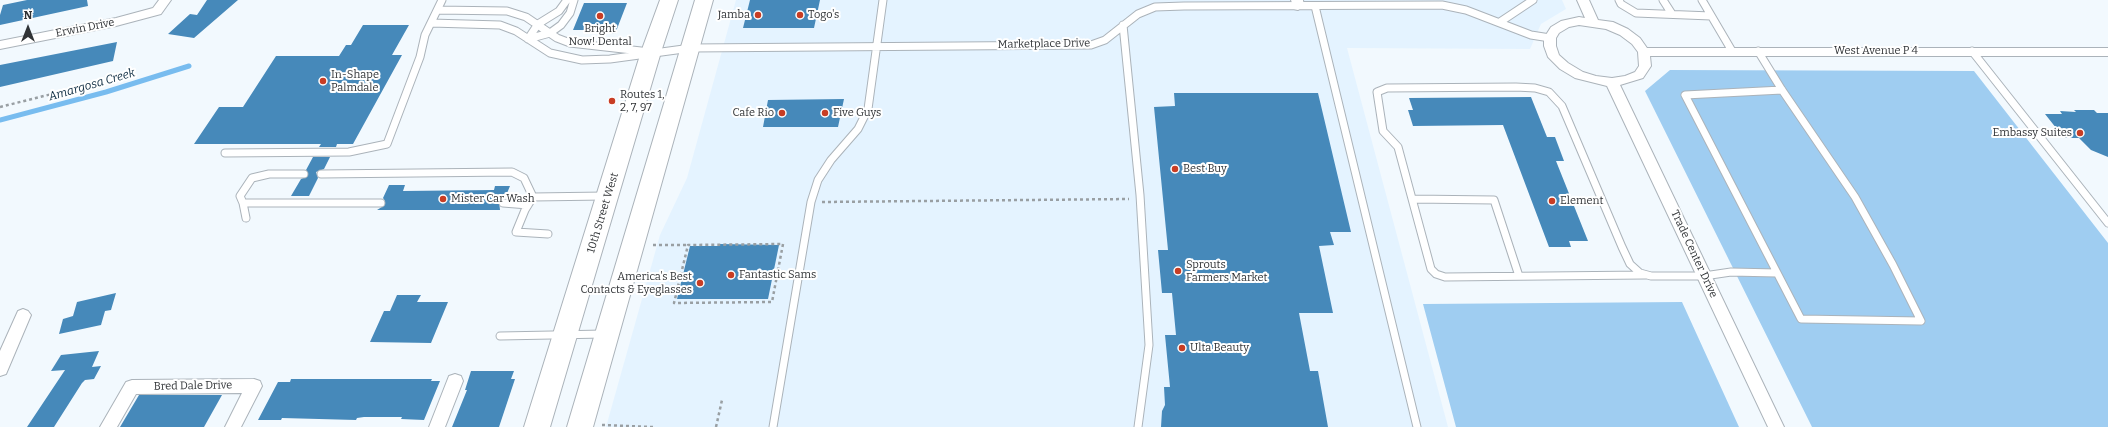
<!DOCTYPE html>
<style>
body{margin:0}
#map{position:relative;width:2108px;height:427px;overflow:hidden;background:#f2f9fe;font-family:Bitter,serif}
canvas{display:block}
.north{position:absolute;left:8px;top:8px;width:40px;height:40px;-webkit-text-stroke:3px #fff;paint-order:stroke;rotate:0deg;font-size:11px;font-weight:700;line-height:16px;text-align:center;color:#303336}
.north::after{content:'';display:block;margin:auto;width:14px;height:18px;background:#303336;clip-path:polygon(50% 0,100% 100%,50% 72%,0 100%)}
</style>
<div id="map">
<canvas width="2108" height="427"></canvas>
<div class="north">N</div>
</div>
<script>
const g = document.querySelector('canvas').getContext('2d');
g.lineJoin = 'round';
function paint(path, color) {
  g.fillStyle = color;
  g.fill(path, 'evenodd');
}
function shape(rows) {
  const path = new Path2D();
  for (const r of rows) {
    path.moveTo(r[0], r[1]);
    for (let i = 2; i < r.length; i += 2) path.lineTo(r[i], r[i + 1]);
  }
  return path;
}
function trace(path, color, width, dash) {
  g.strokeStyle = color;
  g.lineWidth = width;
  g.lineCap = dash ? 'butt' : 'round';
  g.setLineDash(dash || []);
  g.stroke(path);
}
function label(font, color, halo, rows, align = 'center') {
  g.font = font + ' Bitter,serif';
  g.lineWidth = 4;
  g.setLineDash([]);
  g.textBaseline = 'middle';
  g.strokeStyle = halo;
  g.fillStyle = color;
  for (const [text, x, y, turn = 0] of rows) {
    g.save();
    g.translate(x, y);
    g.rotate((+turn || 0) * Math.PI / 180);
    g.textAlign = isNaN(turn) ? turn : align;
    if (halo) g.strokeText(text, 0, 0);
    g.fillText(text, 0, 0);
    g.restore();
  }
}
const built = shape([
 [736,0,1562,0,1566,9,1541,24,1530,49,1347,48,1448,427,606,427,660,235,687,178]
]);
const green = shape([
 [1670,70,1974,71,2108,243,2108,427,1812,427,1645,91],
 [1682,302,1739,427,1456,427,1423,304]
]);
const stream = shape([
 [0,120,106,92,189,66]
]);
const building = shape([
 [27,0,87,0,88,6,0,25,0,15,3,5],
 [207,0,238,0,194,38,168,34,190,14,197,15],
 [750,0,820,0,814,28,743,28],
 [584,3,627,3,615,34,600,34,602,30,573,30],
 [363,25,409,25,392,55,402,55,353,144,337,144,336,147,319,147,321,144,194,144,219,107,243,107,276,56,339,56,346,45,351,45],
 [117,42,113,61,0,87,0,65],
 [1174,93,1318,93,1351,232,1330,232,1334,245,1319,246,1333,313,1299,313,1310,371,1318,371,1328,427,1161,427,1162,411,1165,405,1164,387,1170,387,1165,335,1176,335,1172,293,1162,293,1158,250,1168,250,1154,107,1175,106],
 [1531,97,1547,137,1555,137,1564,161,1556,161,1588,241,1569,241,1571,247,1549,247,1503,125,1413,126,1408,110,1413,110,1409,98],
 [844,99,838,127,763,127,768,100],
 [2074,110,2094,110,2097,113,2108,113,2108,157,2091,150,2079,138,2064,138,2045,114,2062,114,2060,111,2076,112],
 [313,157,330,157,324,169,316,172,318,178,309,196,291,196,301,179,308,176,306,170],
 [389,185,405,185,403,191,494,190,495,186,510,186,505,198,499,201,500,210,377,210,385,205,385,201,383,198],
 [719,244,779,245,768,299,677,299,690,246,719,246],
 [116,293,111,310,105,311,101,325,59,334,63,319,73,316,77,302],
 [397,295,421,295,417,302,448,302,431,343,370,342,384,311,390,311],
 [99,351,92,367,101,366,94,379,85,380,82,383,54,427,27,427,65,370,51,371,61,355],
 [471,371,514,371,511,379,515,379,499,427,452,427,467,390,465,390],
 [291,379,432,379,431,381,440,381,424,420,401,419,402,417,364,417,357,418,356,420,282,418,281,420,258,420,278,382,290,382],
 [139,395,222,395,204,427,120,427]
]);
const path = shape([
 [0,107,104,81],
 [822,202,1129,199],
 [783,244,772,302,674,303,688,245,783,244],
 [653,245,688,245],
 [602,425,653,427],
 [716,427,722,400]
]);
const lane = shape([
 [1619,0,1621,4,1636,13,1711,16],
 [1663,0,1672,14],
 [1702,0,1732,51],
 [1315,6,1417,427],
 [438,10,507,11,526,17,557,38,570,43,641,51],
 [1500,22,1533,0],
 [431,23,500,25,516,31,550,53,582,60,610,59,691,48,1091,45,1105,40,1138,14,1155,7,1184,6,1442,5,1466,10,1531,35,1550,38],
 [1123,25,1140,195,1149,345,1138,427],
 [528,39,550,33,561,25,570,13,574,0],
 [528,39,538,24,559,11,567,0],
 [1758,51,1782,90],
 [1972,51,2108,223],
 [1782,90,1855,197,1893,265,1921,321,1801,319,1685,95,1782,90],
 [225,153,349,152,387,144,420,57,425,35,442,0],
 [304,174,269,174,252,178,240,196,243,203,381,203],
 [321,174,512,172,524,178,533,197],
 [1413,199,1494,200,1519,276],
 [243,203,246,218],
 [503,203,528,205],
 [548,234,516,232,525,210,533,197,605,196],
 [1645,275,1445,277,1436,274,1431,269,1398,147,1383,131,1377,92,1387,88,1516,87,1535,88,1549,92,1562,106,1622,247,1630,264,1640,273,1651,276,1704,276,1731,272,1777,273],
 [500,336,604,334],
 [773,427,811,202,818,180,831,160,858,129,868,109,883,0]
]);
const street = shape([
 [159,0,171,0,161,14,116,26,0,49,0,41,116,18,153,8,159,0],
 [1291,0,1303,0,1304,6,1298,10,1294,9,1291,0],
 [1577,0,1589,0,1598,20,1613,22,1628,29,1640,38,1647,48,2108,48,2108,56,1650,56,1651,66,1643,78,1620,85,1784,427,1768,427,1607,86,1575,78,1560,69,1548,57,1544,46,1544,38,1551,27,1561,21,1579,17,1585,18,1577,0],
 [1579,25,1606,29,1620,35,1632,44,1638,52,1639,66,1635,72,1625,76,1612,78,1596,76,1583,72,1568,63,1559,55,1556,46,1556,38,1559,33,1569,27,1579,25],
 [23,309,28,311,31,315,6,374,0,376,0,351,18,311,23,309],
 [455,374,461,376,463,381,445,427,429,427,449,376,455,374],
 [254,379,260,381,262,386,241,427,225,427,242,393,136,394,117,427,100,427,126,382,132,380,254,379]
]);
const primary = shape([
 [660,0,678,0,661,52,550,427,524,427,641,52,660,0],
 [695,0,713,0,593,427,567,427,695,0]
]);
const markers = [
 [758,15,4,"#c83d24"],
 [800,15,4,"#c83d24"],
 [600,16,4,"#c83d24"],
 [323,81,4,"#c83d24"],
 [612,101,4,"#c83d24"],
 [782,113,4,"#c83d24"],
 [825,113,4,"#c83d24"],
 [2080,133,4,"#c83d24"],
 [1175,169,4,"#c83d24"],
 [443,199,4,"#c83d24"],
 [1552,201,4,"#c83d24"],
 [1178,271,4,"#c83d24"],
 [731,275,4,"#c83d24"],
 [700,283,4,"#c83d24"],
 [1182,348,4,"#c83d24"]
];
const poiNames = [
 ["Jamba",750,15,"right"],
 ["Togo's",808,15],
 ["Bright",600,29,"center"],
 ["Now! Dental",600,42,"center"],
 ["In-Shape",331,75],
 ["Palmdale",331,88],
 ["Routes 1,",620,95],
 ["2, 7, 97",620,108],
 ["Cafe Rio",774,113,"right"],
 ["Five Guys",833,113],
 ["Embassy Suites",2072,133,"right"],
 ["Best Buy",1183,169],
 ["Mister Car Wash",451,199],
 ["Element",1560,201],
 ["Sprouts",1186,265],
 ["Farmers Market",1186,278],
 ["Fantastic Sams",739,275],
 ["America's Best",692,277,"right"],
 ["Contacts & Eyeglasses",692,290,"right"],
 ["Ulta Beauty",1190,348]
];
const streetNames = [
 ["Erwin Drive",85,28,-11],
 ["Marketplace Drive",1044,44,-1],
 ["West Avenue P 4",1876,51],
 ["10th Street West",603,213,-73],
 ["Trade Center Drive",1694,254,65],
 ["Bred Dale Drive",193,386,-1]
];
const waterNames = [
 ["Amargosa Creek",92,85,-16]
];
paint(built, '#e4f3ff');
paint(green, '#9fcdf1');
trace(stream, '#78bcef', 5);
paint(building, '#4689ba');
trace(lane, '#abb3ba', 9);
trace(street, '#abb3ba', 2);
trace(primary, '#abb3ba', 2);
trace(path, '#999fa3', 2.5, [3, 3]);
trace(lane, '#fff', 7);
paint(street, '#fff');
paint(primary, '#fff');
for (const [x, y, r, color] of markers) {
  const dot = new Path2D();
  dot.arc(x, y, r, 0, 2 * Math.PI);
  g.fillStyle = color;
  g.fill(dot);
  trace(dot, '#fff', 1.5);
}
label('11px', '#303336', '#fff', poiNames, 'left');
label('11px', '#303336', '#fff', streetNames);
label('italic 12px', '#143146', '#fff', waterNames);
</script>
